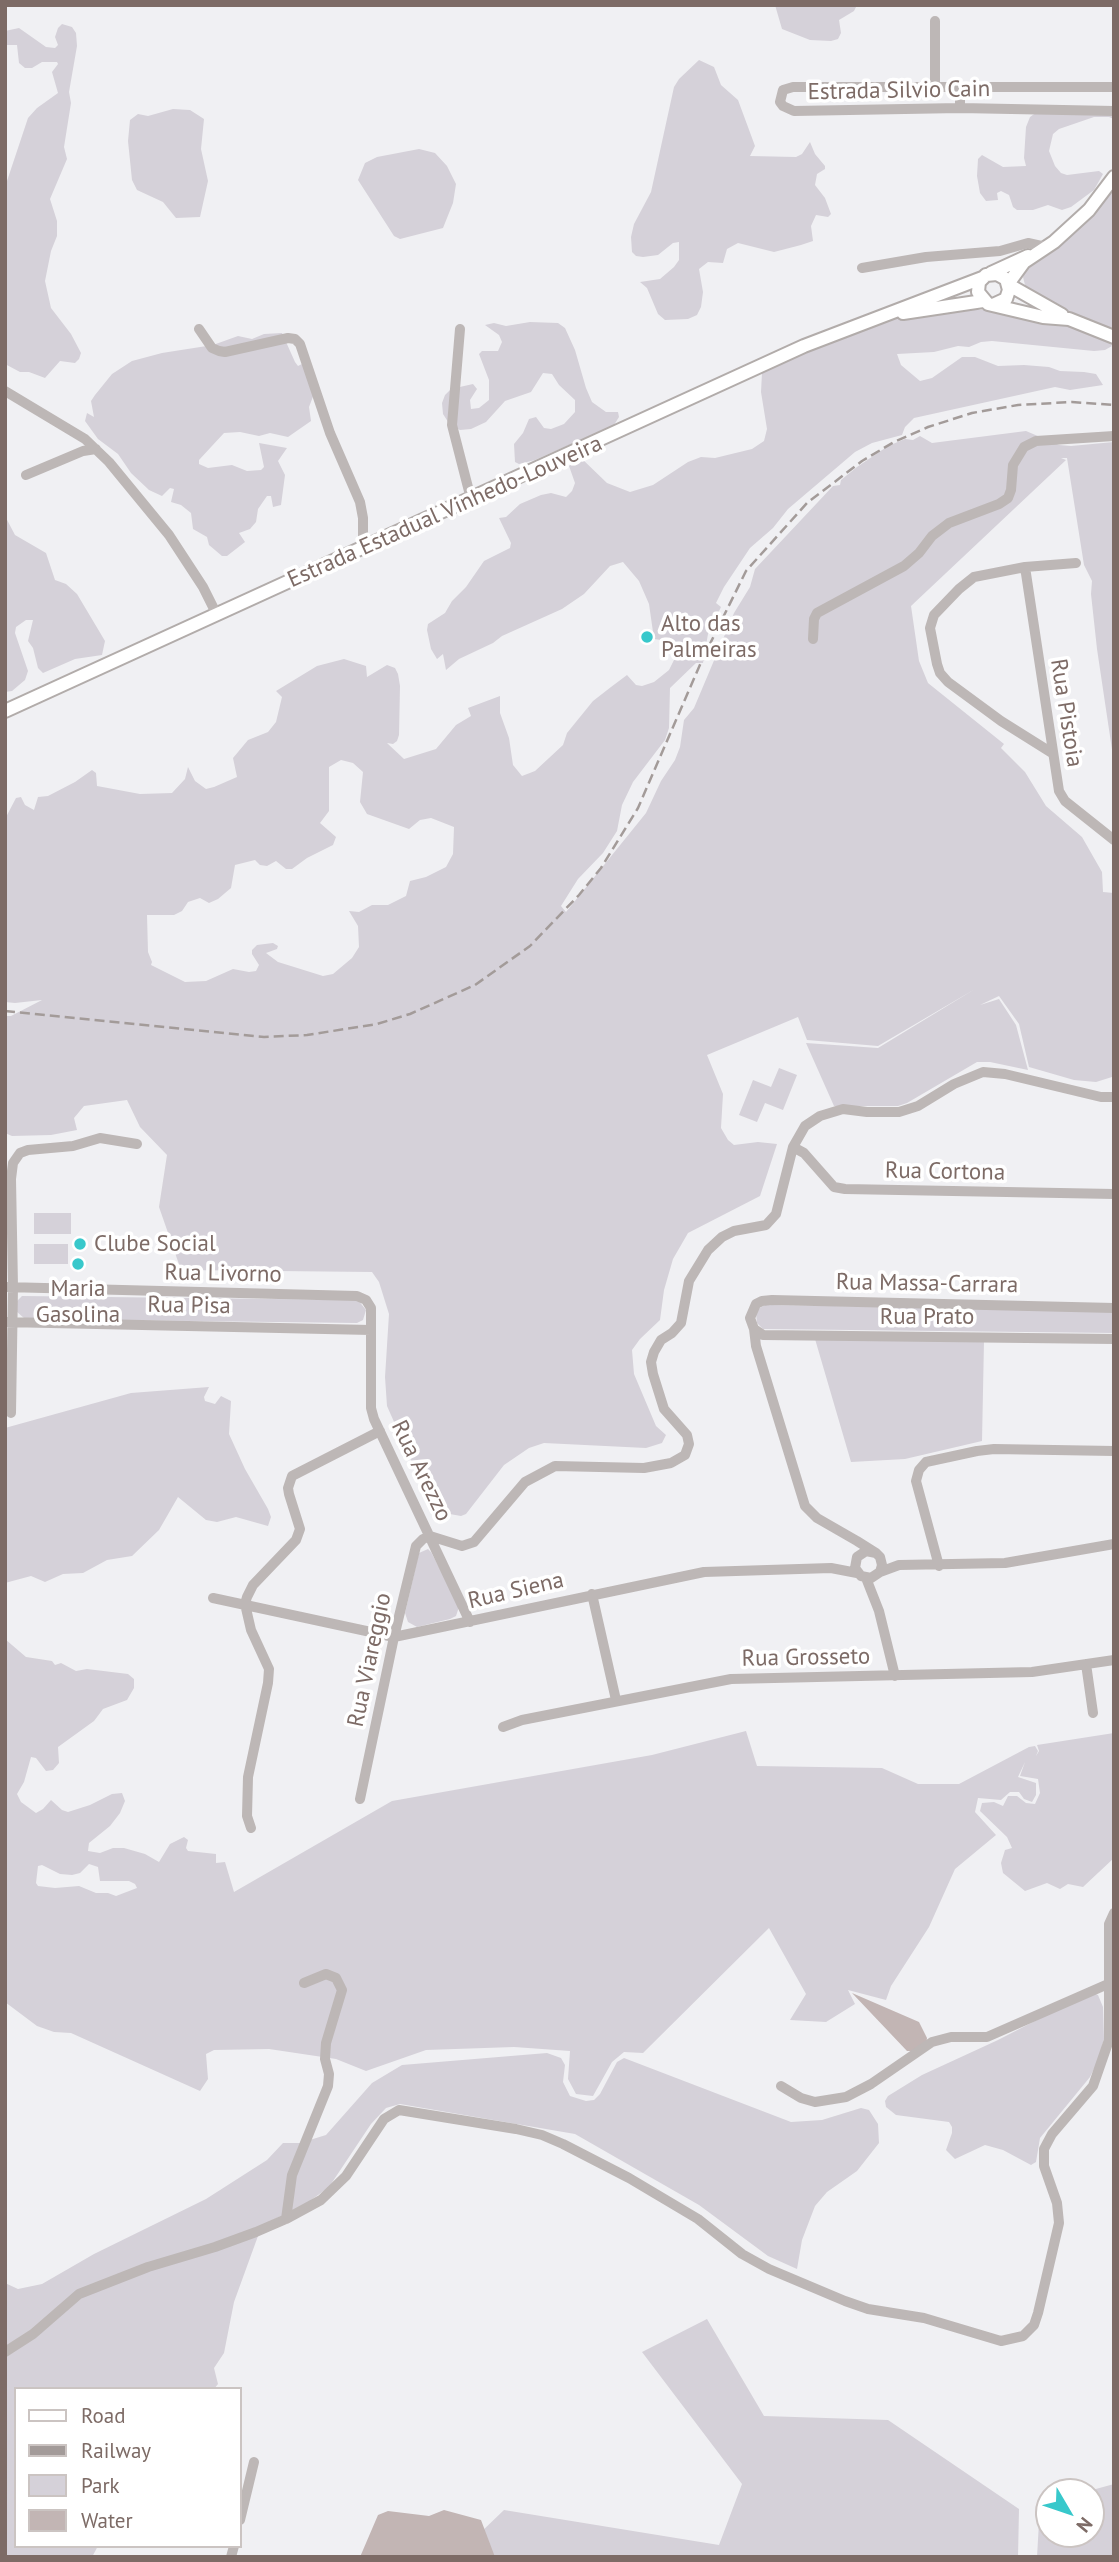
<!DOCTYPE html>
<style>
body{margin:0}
#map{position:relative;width:1119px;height:2562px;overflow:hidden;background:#f0f0f3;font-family:"PT Sans",sans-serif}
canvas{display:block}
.frame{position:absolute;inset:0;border:7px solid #7d6b66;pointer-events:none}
.legend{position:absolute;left:14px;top:2387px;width:228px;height:161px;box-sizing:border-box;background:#fff;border:2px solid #cbc4c2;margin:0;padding:9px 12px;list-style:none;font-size:21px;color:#7d6b66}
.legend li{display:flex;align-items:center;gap:14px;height:35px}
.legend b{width:35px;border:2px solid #cbc4c2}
.north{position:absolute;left:1035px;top:2478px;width:70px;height:70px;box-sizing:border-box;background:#fff;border:2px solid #cbc4c2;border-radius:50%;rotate:129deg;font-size:19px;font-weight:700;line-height:28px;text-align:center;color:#7d6b66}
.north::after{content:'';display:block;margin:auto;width:24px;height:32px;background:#38c8cb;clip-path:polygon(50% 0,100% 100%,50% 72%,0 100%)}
</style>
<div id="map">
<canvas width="1119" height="2562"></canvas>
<div class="frame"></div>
<ul class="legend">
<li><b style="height:9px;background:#fff"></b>Road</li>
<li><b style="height:9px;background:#a39b99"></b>Railway</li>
<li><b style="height:19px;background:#d5d1d9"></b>Park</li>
<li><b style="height:19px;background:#c2b5b4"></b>Water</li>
</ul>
<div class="north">N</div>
</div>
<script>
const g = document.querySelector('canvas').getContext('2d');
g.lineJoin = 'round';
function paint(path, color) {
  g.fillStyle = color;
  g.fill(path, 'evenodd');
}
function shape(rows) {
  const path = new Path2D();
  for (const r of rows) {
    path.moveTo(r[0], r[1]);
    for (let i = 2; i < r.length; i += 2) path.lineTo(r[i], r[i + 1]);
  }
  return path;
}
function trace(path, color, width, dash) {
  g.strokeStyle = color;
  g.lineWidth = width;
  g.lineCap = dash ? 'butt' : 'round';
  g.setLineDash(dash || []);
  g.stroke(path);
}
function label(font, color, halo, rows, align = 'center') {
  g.font = font + ' "PT Sans",sans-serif';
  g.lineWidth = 7;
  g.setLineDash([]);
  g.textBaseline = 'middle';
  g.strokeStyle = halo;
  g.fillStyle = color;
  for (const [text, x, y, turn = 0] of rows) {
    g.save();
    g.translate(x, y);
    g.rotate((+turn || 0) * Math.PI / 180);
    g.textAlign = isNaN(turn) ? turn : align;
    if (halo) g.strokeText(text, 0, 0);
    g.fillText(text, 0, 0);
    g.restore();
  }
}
const green = shape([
 [775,5,857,5,854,11,839,20,841,33,838,39,831,41,810,40,782,29],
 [62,24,72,27,76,33,77,46,69,92,71,103,64,147,67,159,50,199,57,221,57,236,51,251,45,281,51,308,71,334,81,353,79,359,75,363,60,361,45,378,29,372,20,372,5,364,5,187,28,118,37,108,58,93,52,72,58,64,57,62,42,62,32,68,25,68,19,63,17,45,5,45,5,31,19,28,46,47,55,48,58,45,55,37,58,28],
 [699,60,714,67,721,85,738,100,755,146,750,156,796,157,802,154,810,142,815,154,825,166,825,169,817,174,815,185,825,198,831,214,828,217,816,215,811,226,813,241,801,245,774,252,738,243,727,249,723,263,708,262,699,269,703,292,701,307,697,315,688,319,665,320,658,314,647,288,640,282,660,279,674,267,679,260,679,242,673,243,658,255,643,257,636,256,632,252,631,237,634,224,651,192,674,87,679,79],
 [173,109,190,110,204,119,201,149,208,181,200,217,176,218,163,202,137,190,132,180,128,141,130,120,138,114,148,116],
 [1037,112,1114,112,1114,119,1109,117,1094,117,1059,129,1053,134,1049,151,1055,166,1061,173,1067,175,1099,171,1103,174,1094,190,1071,207,1062,210,1048,205,1033,210,1017,210,1013,207,1009,195,1001,191,997,193,998,200,986,201,980,193,977,176,978,159,982,155,1003,167,1026,166,1024,158,1026,127,1030,117],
 [419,149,435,153,447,166,456,184,453,203,443,228,400,239,394,236,358,180,365,163,377,157],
 [1114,178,1114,328,1096,326,1112,346,1105,350,1094,351,992,341,981,342,969,347,958,346,934,352,897,354,901,365,920,381,932,378,962,357,975,357,998,366,1024,365,1049,367,1060,371,1084,372,1096,374,1103,385,1070,390,1055,387,914,418,905,427,902,435,872,443,855,452,788,509,773,528,750,548,724,587,716,603,721,607,708,634,703,663,696,663,670,688,669,728,665,740,633,782,622,805,617,831,603,853,578,879,561,906,566,912,646,813,661,781,675,760,680,747,684,720,694,708,734,613,750,587,755,569,833,486,840,485,841,480,857,467,888,446,905,439,913,440,920,436,932,443,1026,431,1059,445,1071,446,1114,442,1114,763,1097,649,1091,594,1092,581,1084,565,1067,458,1061,458,1066,460,911,606,919,661,928,683,1004,744,1001,748,1025,772,1046,806,1082,837,1102,872,1103,892,1114,893,1114,1072,1112,1077,1096,1082,1074,1080,1029,1067,1019,1024,999,996,980,1005,999,999,1016,1025,1028,1070,990,1062,977,1062,907,1103,898,1106,834,1106,806,1043,878,1048,975,989,878,1046,807,1040,798,1017,707,1055,723,1094,721,1128,728,1140,734,1145,758,1142,777,1144,760,1196,688,1233,673,1259,664,1290,660,1320,640,1339,632,1350,634,1374,656,1426,666,1435,662,1443,646,1448,544,1443,529,1448,504,1465,466,1514,461,1516,444,1513,430,1503,387,1406,385,1377,389,1314,379,1282,372,1272,181,1270,159,1207,167,1155,140,1127,127,1100,84,1106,74,1118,77,1130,51,1135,12,1136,5,1133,5,1016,11,1016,42,1000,15,1003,5,1002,5,819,16,798,21,797,25,805,34,810,38,797,48,796,75,782,92,770,96,773,97,786,140,794,172,793,185,779,188,767,195,781,206,789,214,787,237,777,233,758,248,740,268,732,276,722,282,697,276,691,317,666,344,659,366,666,367,677,387,665,395,668,398,674,400,686,399,735,397,741,393,744,387,743,404,759,436,749,456,725,471,716,468,708,500,696,500,713,509,738,513,765,522,776,535,771,563,745,567,733,593,701,611,687,627,675,636,685,642,686,654,682,669,670,675,658,671,647,661,640,654,639,649,604,639,581,623,562,610,566,584,594,562,609,502,636,493,643,459,659,446,670,443,654,437,659,431,649,427,630,428,624,445,613,452,601,466,587,484,561,510,548,511,543,499,518,506,517,520,504,541,495,551,493,566,497,572,491,575,483,569,466,579,456,607,483,630,492,653,485,688,462,701,457,715,458,752,449,764,441,767,429,761,392,762,373,824,341,864,331,874,322,924,309,984,310,1003,305,1032,316,1052,309,1026,289,1023,277,1028,266],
 [341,760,353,763,363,772,360,802,367,814,409,829,420,820,431,818,454,827,453,854,446,867,426,877,410,881,406,896,388,905,372,905,359,912,349,911,358,926,359,947,352,958,333,974,323,976,278,962,266,953,277,949,278,946,273,943,257,945,252,950,252,954,259,965,256,971,249,972,233,969,206,981,185,982,151,965,152,962,148,952,147,915,174,915,182,911,188,902,200,898,209,903,218,899,231,888,235,865,255,860,260,865,267,866,276,861,286,869,292,869,307,858,333,845,336,837,320,823,329,811,329,767],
 [530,322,558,323,565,328,575,350,586,388,592,402,606,412,618,412,619,417,614,425,535,460,519,464,515,462,514,444,523,433,529,419,536,417,544,428,551,429,564,424,575,412,575,400,559,385,552,374,543,373,531,392,505,401,486,422,471,429,460,430,450,425,443,414,442,403,445,395,451,389,473,384,477,389,470,400,471,409,479,408,489,400,489,380,479,354,482,351,498,351,502,342,499,335,485,325,494,323,506,326],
 [282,333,295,362,298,366,302,364,314,394,309,407,311,421,288,437,270,433,259,436,240,432,224,433,199,460,199,464,208,468,232,465,247,471,261,470,264,467,259,443,287,448,278,461,285,475,281,505,273,507,271,496,267,496,258,509,256,522,250,529,239,533,245,542,227,556,222,556,209,545,207,537,193,529,191,513,181,505,171,502,174,489,170,488,162,496,149,490,131,473,118,454,98,439,85,421,87,413,94,417,91,401,95,395,112,374,132,361,162,353,213,345,238,336,252,339,264,334],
 [5,516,15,535,46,553,55,580,66,584,77,594,105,641,102,655,75,659,43,673,38,668,33,648,28,641,33,620,26,620,16,627,15,633,28,671,25,680,12,691,5,692],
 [779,1068,797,1075,783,1110,765,1103,757,1122,739,1115,753,1080,771,1087],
 [34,1213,71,1213,71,1234,34,1234],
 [34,1244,68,1244,68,1264,34,1264],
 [22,1296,358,1300,366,1310,363,1320,357,1323,25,1319,16,1311,17,1301],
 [765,1305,1114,1310,1114,1333,763,1329,757,1323,756,1314,758,1309],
 [815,1339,984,1341,982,1441,905,1459,851,1462],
 [209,1387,204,1397,205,1401,215,1404,221,1396,231,1401,229,1434,245,1469,268,1509,271,1517,268,1526,236,1517,217,1522,206,1520,178,1497,159,1530,132,1556,107,1560,83,1573,63,1574,45,1582,31,1576,5,1583,5,1428,131,1393],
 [428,1549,431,1552,458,1604,458,1610,456,1616,450,1619,417,1627,408,1622,405,1613,419,1553],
 [5,1639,26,1657,52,1661,55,1665,61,1663,76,1671,87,1669,128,1674,134,1679,134,1688,127,1700,103,1709,94,1721,58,1747,59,1763,53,1770,46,1771,36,1758,31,1757,24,1782,17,1794,21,1802,36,1813,43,1809,51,1800,62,1810,68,1812,90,1805,112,1794,122,1793,125,1801,120,1813,110,1826,89,1843,88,1851,100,1853,113,1848,124,1848,145,1854,159,1862,170,1844,184,1837,188,1840,186,1848,188,1851,216,1854,216,1863,225,1862,234,1892,392,1801,652,1755,746,1731,757,1766,882,1768,918,1784,959,1784,1029,1747,1035,1746,1038,1751,1036,1756,1039,1751,1037,1745,1114,1733,1114,1858,1083,1887,1068,1884,1060,1889,1047,1883,1025,1891,1003,1873,1001,1863,1005,1850,1012,1848,1007,1837,980,1811,982,1803,994,1802,1003,1806,1008,1796,1017,1796,1026,1803,1035,1804,1040,1793,1038,1779,1020,1776,1025,1762,1018,1777,1036,1783,1036,1795,1032,1802,1024,1799,1019,1792,1010,1792,1001,1800,978,1798,975,1812,996,1835,955,1869,929,1927,891,1986,886,2000,848,1990,855,2004,826,2022,790,2020,806,1994,769,1928,643,2053,624,2052,612,2062,593,2096,576,2094,568,2079,570,2051,514,2047,426,2050,366,2071,336,2059,269,2049,214,2050,206,2054,208,2079,200,2091,71,2033,54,2032,37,2026,5,2002],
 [89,1864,98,1867,100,1881,129,1881,135,1884,137,1888,116,1896,108,1893,96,1893,79,1886,55,1888,38,1886,36,1883,38,1866,42,1865,60,1874,72,1875,80,1873],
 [1091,1992,1098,1995,1103,2007,1104,2039,1098,2061,1090,2077,1040,2138,1036,2162,1031,2165,1003,2150,985,2145,955,2159,946,2150,952,2133,952,2127,949,2122,896,2115,886,2107,885,2101,888,2096,922,2075,998,2040],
 [547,2053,561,2058,565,2065,563,2082,570,2096,586,2101,594,2100,600,2094,617,2062,624,2058,791,2122,822,2120,861,2108,869,2110,878,2124,879,2143,857,2171,827,2192,815,2206,802,2240,797,2269,768,2256,699,2205,575,2134,400,2104,386,2108,371,2124,329,2187,303,2206,262,2225,234,2302,224,2353,214,2368,218,2384,214,2389,16,2389,16,2546,98,2546,92,2557,5,2557,5,2283,18,2289,42,2284,94,2254,206,2199,267,2160,283,2143,300,2143,326,2135,372,2083,402,2065],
 [707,2319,764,2416,888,2420,1019,2509,1018,2557,455,2557,504,2510,719,2545,742,2484,642,2352],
 [1114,2484,1114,2557,1037,2557,1040,2505,1049,2502,1049,2534,1091,2534,1091,2492,1085,2492]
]);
const water = shape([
 [852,1993,919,2022,927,2038,926,2044,913,2051,907,2051],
 [444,2510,481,2520,495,2557,360,2557,378,2515,388,2511,429,2516]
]);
const minor = shape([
 [935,21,935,86],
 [1114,87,793,87,783,90,780,102,783,106,794,111,960,108,1114,111],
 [960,108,960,87],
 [862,268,926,257,1000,251,1028,243,1046,247],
 [199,329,212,348,219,351,225,352,288,338,295,339,300,344,330,433,360,502,363,518,363,548],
 [460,329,452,425,471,499],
 [5,391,85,439,109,462,169,535,203,587,217,615],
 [26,475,83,451,96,449],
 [1025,567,1059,791,1065,801,1114,840],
 [813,639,814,619,817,613,904,566,919,553,932,536,949,523,999,504,1008,498,1011,490,1013,465,1024,447,1036,441,1114,436],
 [1052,753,1001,721,948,682,940,673,937,664,930,628,934,615,959,589,974,577,1025,567,1076,563],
 [793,1147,804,1153,834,1187,845,1189,1114,1194],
 [5,1287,357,1296,366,1300,371,1308,371,1408,374,1419,470,1622],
 [1114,1308,772,1300,762,1301,756,1304,750,1318,754,1329,763,1335,1114,1339],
 [5,1322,371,1330],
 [754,1329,756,1346,805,1506,817,1518,857,1541,876,1553,880,1557,882,1565,880,1572,871,1578,861,1576,855,1568,857,1557,866,1551,876,1553],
 [11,1413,13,1287,11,1179,13,1163,20,1153,28,1150,73,1146,100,1138,137,1144],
 [939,1566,916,1481,919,1470,926,1462,977,1451,994,1449,1114,1451],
 [880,1572,899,1565,1005,1563,1114,1544],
 [866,1578,879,1611,895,1676],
 [592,1594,616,1700],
 [213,1598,394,1637,704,1572,831,1568,857,1573],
 [1086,1664,1093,1713],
 [503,1727,522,1720,731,1679,1032,1672,1114,1660],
 [360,1799,394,1637,416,1546,423,1539,430,1536,462,1546,474,1542,525,1482,555,1466,644,1468,671,1463,685,1455,689,1444,687,1435,664,1409,653,1374,651,1362,654,1352,661,1340,672,1333,681,1323,689,1281,708,1250,722,1237,734,1231,766,1225,776,1214,793,1147,805,1126,820,1116,843,1109,867,1112,899,1112,918,1106,954,1084,983,1072,1005,1074,1101,1097,1114,1097],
 [251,1828,247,1816,248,1777,268,1683,269,1669,251,1630,245,1604,247,1597,253,1585,296,1540,300,1529,289,1494,288,1488,292,1476,380,1431],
 [781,2086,801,2098,815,2102,846,2097,871,2084,932,2042,951,2037,987,2037,1108,1984],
 [286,2219,292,2175,328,2086,329,2074,325,2059,326,2043,342,1990,336,1978,326,1974,304,1983],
 [5,2352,33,2334,79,2294,148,2267,215,2247,256,2232,286,2219,321,2200,346,2176,384,2119,399,2110,516,2129,542,2135,563,2144,629,2178,698,2219,742,2254,769,2269,845,2301,868,2309,924,2318,1001,2341,1023,2336,1034,2325,1038,2313,1059,2223,1057,2203,1044,2166,1044,2149,1052,2134,1093,2086,1109,2040,1109,1924,1114,1913],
 [240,2520,254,2462],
 [231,2557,234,2546]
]);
const major = shape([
 [991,273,1028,256],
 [1008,284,1024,262,1054,242,1089,210,1114,177],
 [1009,285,1062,315],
 [993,305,1006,299,1009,290,1006,279,997,274,986,275,979,282,978,292,988,304,1043,317,1069,319,1114,337],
 [903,313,983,301],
 [5,711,804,346,982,278]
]);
const rail = shape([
 [5,1011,264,1037,307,1035,377,1024,410,1014,475,985,530,946,579,895,601,868,638,808,702,660,746,571,807,503,862,461,894,442,928,427,972,413,1018,405,1072,402,1114,405]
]);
const markers = [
 [647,637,7,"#38c8cb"],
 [80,1244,7,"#38c8cb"],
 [78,1264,7,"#38c8cb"]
];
const streetNames = [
 ["Estrada Silvio Cain",899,91,-1],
 ["Estrada Estadual Vinhedo-Louveira",445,512,-24],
 ["Rua Pistoia",1066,713,81],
 ["Rua Cortona",945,1172,1],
 ["Rua Livorno",223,1274,1],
 ["Rua Massa-Carrara",927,1284,1],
 ["Rua Pisa",189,1306,1],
 ["Rua Prato",927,1317],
 ["Rua Arezzo",421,1471,64],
 ["Rua Siena",516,1591,-13],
 ["Rua Grosseto",806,1658,-1],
 ["Rua Viareggio",370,1660,-78]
];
const poiNames = [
 ["Alto das",661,624],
 ["Palmeiras",661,650],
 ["Clube Social",94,1244],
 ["Maria",78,1289,"center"],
 ["Gasolina",78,1315,"center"]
];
paint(green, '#d5d1d9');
paint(water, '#c2b5b4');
trace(major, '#b2acaa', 16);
trace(minor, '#bdb7b6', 10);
trace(major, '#fff', 12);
trace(rail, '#a39b99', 2.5, [10, 5]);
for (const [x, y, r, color] of markers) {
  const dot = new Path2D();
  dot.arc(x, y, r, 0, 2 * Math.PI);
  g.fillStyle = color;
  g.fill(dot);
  trace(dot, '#fff', 2.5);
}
label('23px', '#7d6b66', '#fff', streetNames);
label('23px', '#7d6b66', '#fff', poiNames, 'left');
</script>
